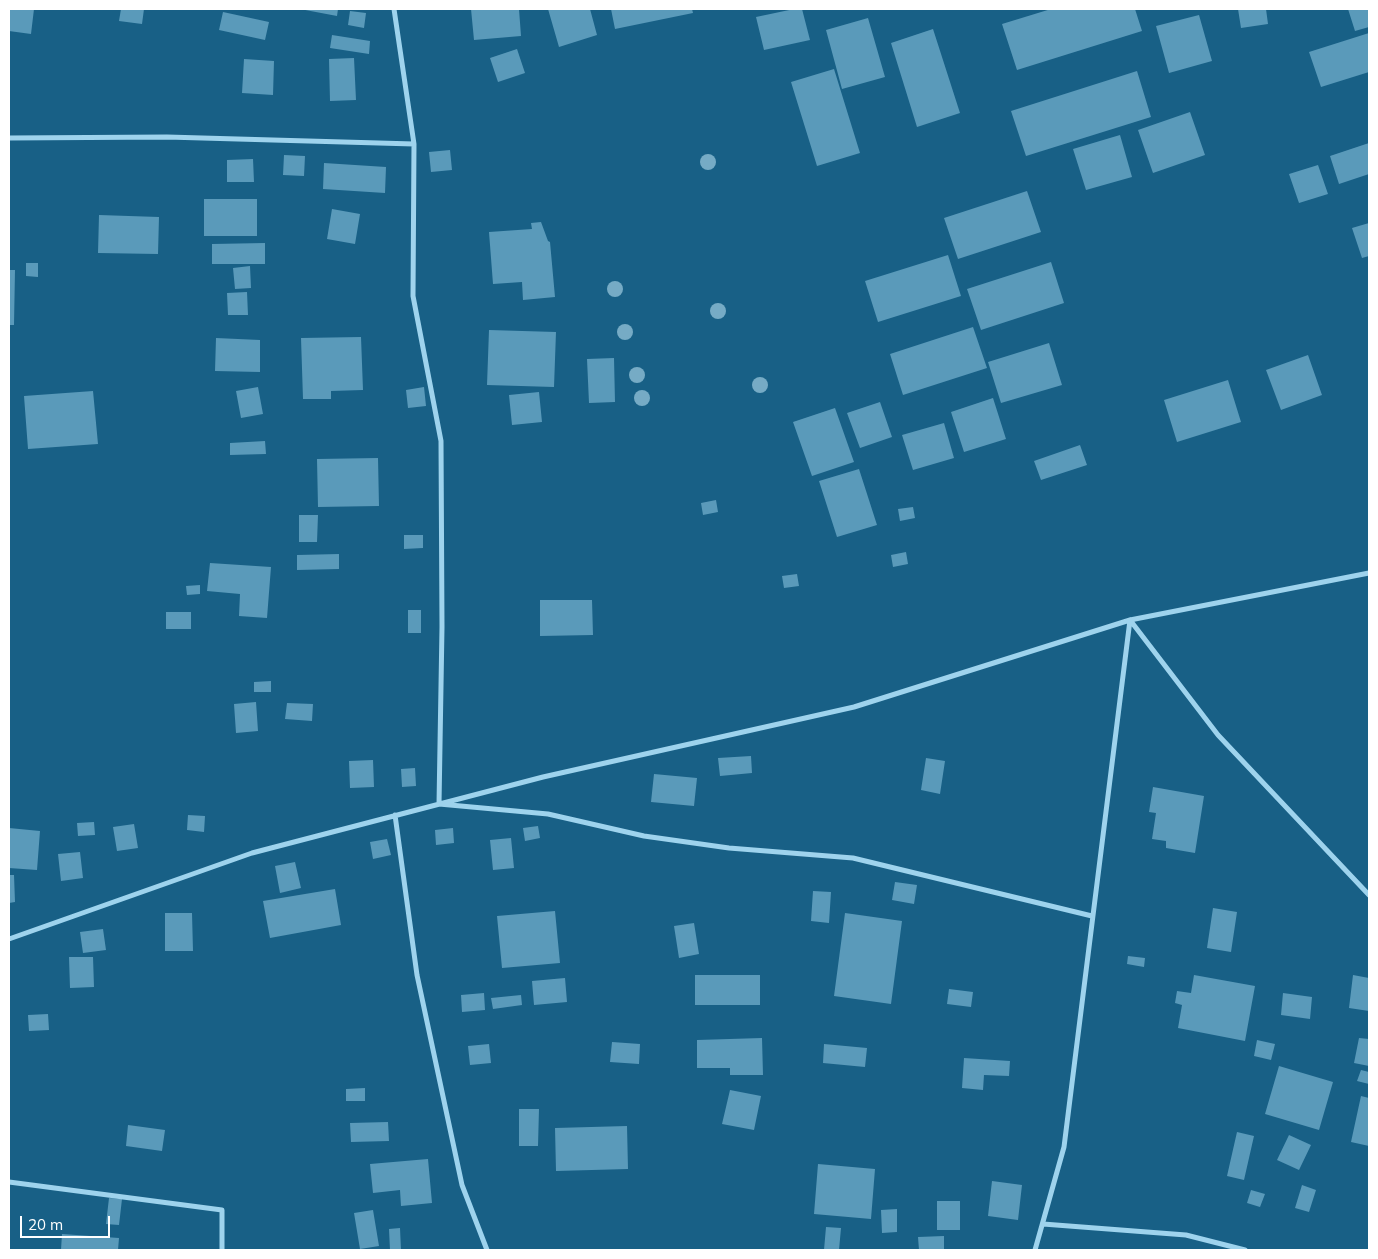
<!DOCTYPE html>
<style>
body{margin:0}
#map{position:relative;width:1378px;height:1259px;overflow:hidden;background:#186086;font-family:Mulish,sans-serif}
canvas{display:block}
.frame{position:absolute;inset:0;border:10px solid #fff;pointer-events:none}
.scale{position:absolute;left:20px;top:1216px;width:90px;height:22px;box-sizing:border-box;border:2px solid #fff;border-top:0;padding-left:6px;font-size:15px;line-height:18px;white-space:nowrap;color:#fff;-webkit-text-stroke:4px #186086;paint-order:stroke}
</style>
<div id="map">
<canvas width="1378" height="1259"></canvas>
<div class="frame"></div>
<div class="scale">20 m</div>
</div>
<script>
const g = document.querySelector('canvas').getContext('2d');
g.lineJoin = 'round';
function paint(path, color) {
  g.fillStyle = color;
  g.fill(path, 'evenodd');
}
function shape(rows) {
  const path = new Path2D();
  for (const r of rows) {
    path.moveTo(r[0], r[1]);
    for (let i = 2; i < r.length; i += 2) path.lineTo(r[i], r[i + 1]);
  }
  return path;
}
function trace(path, color, width, dash) {
  g.strokeStyle = color;
  g.lineWidth = width;
  g.lineCap = dash ? 'butt' : 'round';
  g.setLineDash(dash || []);
  g.stroke(path);
}
const building = shape([
 [9,9,34,9,31,34,9,31],
 [121,9,144,9,142,24,119,21],
 [300,9,338,9,337,16],
 [471,9,519,9,521,36,474,40],
 [548,9,590,9,597,35,559,47],
 [611,9,692,9,693,13,615,29],
 [794,9,802,9,810,40,764,50,756,17],
 [1051,9,1135,9,1142,31,1017,70,1002,24],
 [1238,9,1266,9,1268,24,1241,28],
 [1348,9,1369,9,1369,27,1355,31],
 [350,11,366,13,364,28,348,25],
 [223,12,269,22,265,40,219,30],
 [1199,15,1212,61,1169,73,1156,26],
 [868,18,885,77,842,89,826,30],
 [933,29,960,113,917,127,891,43],
 [1369,33,1369,72,1321,87,1309,52],
 [332,35,370,41,369,54,330,48],
 [517,49,525,73,498,82,490,58],
 [354,58,356,100,330,101,329,59],
 [244,59,274,61,273,95,242,93],
 [834,69,860,153,817,166,791,82],
 [1137,71,1151,117,1026,156,1011,111],
 [1190,112,1205,155,1153,173,1138,130],
 [1120,135,1132,177,1086,190,1073,149],
 [1369,143,1369,174,1339,184,1330,156],
 [450,150,452,170,431,172,429,152],
 [284,155,305,156,304,176,283,175],
 [253,159,254,182,227,182,227,160],
 [324,163,386,167,385,193,323,189],
 [1318,165,1328,194,1299,203,1289,174],
 [1027,191,1041,232,958,259,944,218],
 [204,199,257,199,257,236,204,236],
 [332,209,360,214,355,244,327,239],
 [99,215,159,217,158,254,98,253],
 [541,222,548,241,550,242,555,297,523,300,522,282,493,284,489,232,532,229,531,223],
 [1369,223,1369,256,1362,258,1352,228],
 [265,243,265,264,212,264,212,244],
 [948,255,961,296,878,322,865,281],
 [1051,262,1064,303,981,330,967,289],
 [26,263,38,263,38,277,26,276],
 [250,266,251,288,235,289,233,268],
 [9,270,15,270,14,325,9,325],
 [247,292,248,315,228,315,227,293],
 [973,327,987,368,903,395,890,354],
 [489,330,556,332,554,387,487,385],
 [361,337,363,390,331,391,331,399,303,399,301,338],
 [216,338,260,340,260,372,215,371],
 [1049,343,1062,385,1001,403,988,362],
 [1308,355,1322,395,1281,410,1266,370],
 [614,358,615,402,589,403,587,359],
 [1228,380,1241,422,1177,442,1164,400],
 [258,387,263,414,241,418,236,391],
 [424,387,426,406,408,408,406,390],
 [93,391,98,444,28,449,24,396],
 [539,392,542,422,512,425,509,395],
 [993,398,1006,439,964,452,951,412],
 [880,402,892,437,860,448,847,413],
 [835,408,854,462,812,476,793,422],
 [944,423,954,458,913,470,902,435],
 [265,441,266,454,230,455,230,443],
 [1080,445,1087,465,1041,480,1034,461],
 [378,458,379,506,318,507,317,459],
 [859,469,877,525,837,537,819,481],
 [716,500,718,512,703,515,701,503],
 [913,507,915,518,900,521,898,509],
 [299,515,318,515,317,542,299,542],
 [404,535,423,535,423,548,404,549],
 [906,552,908,564,893,567,891,555],
 [339,554,339,569,297,570,297,555],
 [210,563,271,567,267,618,239,616,240,594,207,591],
 [797,574,799,586,784,588,782,576],
 [200,585,200,594,187,595,186,586],
 [540,600,592,600,593,635,540,636],
 [408,610,421,610,421,633,408,633],
 [166,612,191,612,191,629,166,629],
 [271,681,271,692,254,692,254,682],
 [256,702,258,731,236,733,234,704],
 [287,703,313,704,312,721,285,719],
 [751,756,752,773,720,776,718,758],
 [926,758,945,761,940,794,921,790],
 [373,760,374,787,350,788,349,761],
 [415,768,416,786,402,787,401,769],
 [654,774,697,778,694,806,651,802],
 [1153,787,1204,796,1195,853,1166,848,1166,841,1152,839,1156,813,1149,812],
 [188,815,205,816,204,832,187,830],
 [94,822,95,835,78,836,77,823],
 [134,824,138,848,117,851,113,827],
 [538,826,540,838,525,841,523,828],
 [9,828,40,831,37,870,9,868],
 [453,828,454,843,436,845,435,830],
 [511,838,514,868,493,870,490,840],
 [387,839,391,855,373,859,370,842],
 [80,852,83,878,61,881,58,854],
 [295,862,301,888,280,893,275,866],
 [9,875,14,875,15,902,9,903],
 [895,882,917,885,914,904,892,900],
 [335,889,341,925,270,938,263,901],
 [813,891,831,892,829,923,811,921],
 [1213,908,1237,912,1231,952,1207,948],
 [555,911,560,963,502,968,497,916],
 [165,913,192,913,193,951,165,951],
 [845,913,902,921,891,1004,834,996],
 [694,923,699,954,679,958,674,926],
 [103,929,106,950,83,953,80,932],
 [1128,956,1145,958,1144,967,1127,964],
 [69,957,93,957,94,987,70,988],
 [695,975,760,975,760,1005,695,1005],
 [1194,975,1255,986,1245,1041,1178,1028,1182,1005,1175,1003,1177,991,1191,993],
 [1353,975,1369,978,1369,1011,1349,1008],
 [565,978,567,1002,534,1005,532,981],
 [949,989,973,992,971,1007,947,1004],
 [484,993,485,1010,462,1012,461,995],
 [1283,993,1312,997,1310,1019,1281,1015],
 [521,995,522,1005,493,1009,491,998],
 [48,1014,49,1030,29,1031,28,1015],
 [762,1038,763,1075,730,1075,730,1068,697,1068,697,1040],
 [1359,1038,1369,1039,1369,1066,1354,1063],
 [1257,1040,1275,1044,1271,1060,1254,1056],
 [612,1042,640,1044,639,1064,610,1062],
 [489,1044,491,1063,470,1065,468,1046],
 [824,1044,867,1048,865,1067,823,1063],
 [964,1058,1010,1061,1009,1076,984,1075,983,1090,962,1088],
 [1279,1066,1333,1082,1319,1130,1265,1114],
 [1361,1070,1369,1072,1369,1084,1357,1081],
 [365,1088,365,1101,346,1101,346,1089],
 [730,1090,761,1096,754,1130,722,1124],
 [1361,1096,1369,1098,1369,1146,1351,1142],
 [519,1109,539,1109,538,1146,519,1146],
 [388,1122,389,1141,351,1142,350,1123],
 [128,1125,165,1130,162,1151,126,1146],
 [627,1126,628,1169,556,1171,555,1128],
 [1237,1132,1254,1136,1244,1180,1227,1176],
 [1289,1135,1311,1145,1299,1170,1277,1160],
 [428,1159,432,1203,401,1206,400,1190,373,1193,370,1164],
 [818,1164,875,1169,871,1219,814,1214],
 [992,1181,1022,1185,1018,1220,988,1216],
 [1302,1185,1316,1190,1309,1212,1295,1208],
 [1251,1190,1265,1194,1260,1207,1247,1203],
 [109,1198,122,1199,119,1225,106,1224],
 [937,1201,960,1201,960,1230,937,1230],
 [897,1209,897,1232,882,1233,881,1210],
 [373,1210,379,1246,360,1249,354,1213],
 [826,1227,841,1228,839,1250,824,1250],
 [400,1228,401,1250,390,1250,389,1229],
 [62,1234,119,1238,118,1250,61,1250],
 [944,1236,944,1250,919,1250,918,1237]
]);
const street = shape([
 [394,9,414,144,413,296,441,441,442,627,439,804,548,814,644,836,729,848,853,858,1092,916],
 [9,138,167,137,414,144],
 [1130,620,1218,735,1369,895],
 [395,815,417,975,462,1185,487,1250],
 [9,939,252,853,543,777,854,707,1130,620,1369,573],
 [9,1182,222,1210,222,1250],
 [1043,1224,1186,1235,1245,1250],
 [1035,1250,1064,1147,1130,620]
]);
const trees = [
 [708,162],
 [615,289],
 [718,311],
 [625,332],
 [637,375],
 [760,385],
 [642,398]
];
paint(building, '#5a9aba');
trace(street, '#9ed3ed', 5);
g.fillStyle = '#76abc5';
for (const [x, y] of trees) {
  g.beginPath();
  g.arc(x, y, 8, 0, 2 * Math.PI);
  g.fill();
}
</script>
